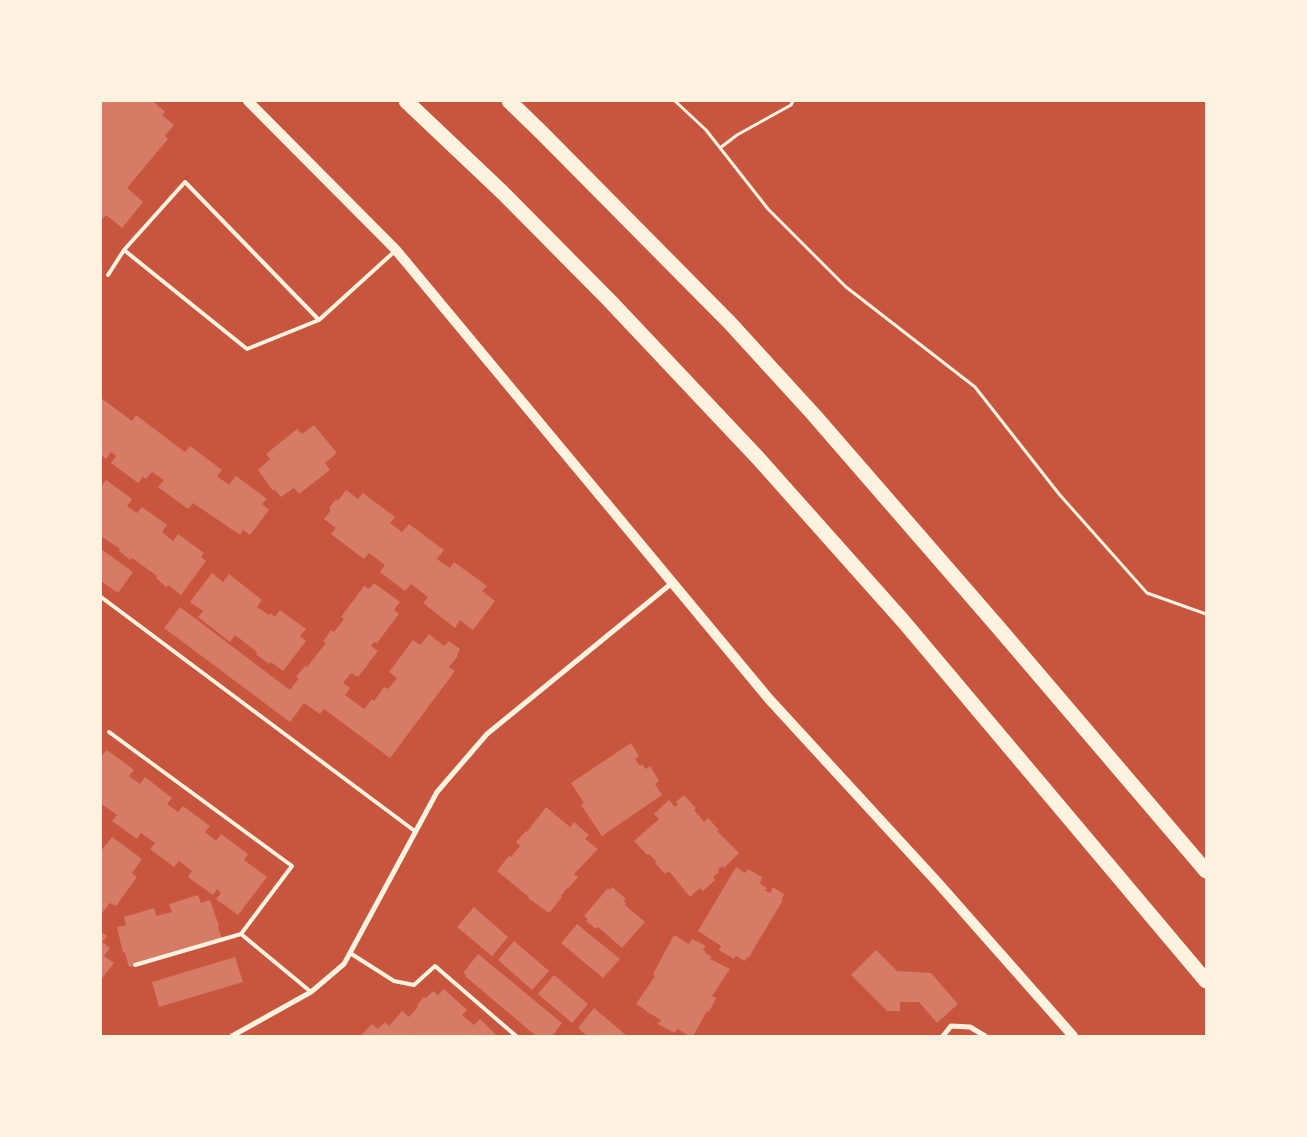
<!DOCTYPE html>
<style>
body{margin:0}
#map{position:relative;width:1307px;height:1137px;overflow:hidden;background:#c8553d;font-family:Mulish,sans-serif}
canvas{display:block}
.frame{position:absolute;inset:0;border:102px solid #fff3e0;pointer-events:none}
</style>
<div id="map">
<canvas width="1307" height="1137"></canvas>
<div class="frame"></div>
</div>
<script>
const g = document.querySelector('canvas').getContext('2d');
g.lineJoin = 'round';
function paint(path, color) {
  g.fillStyle = color;
  g.fill(path, 'evenodd');
}
function shape(rows) {
  const path = new Path2D();
  for (const r of rows) {
    path.moveTo(r[0], r[1]);
    for (let i = 2; i < r.length; i += 2) path.lineTo(r[i], r[i + 1]);
  }
  return path;
}
function trace(path, color, width, dash) {
  g.strokeStyle = color;
  g.lineWidth = width;
  g.lineCap = dash ? 'butt' : 'round';
  g.setLineDash(dash || []);
  g.stroke(path);
}
const building = shape([
 [101,101,153,101,165,112,162,115,174,125,165,136,168,139,127,188,143,202,122,228,106,215,101,221],
 [101,398,132,421,136,415,185,452,190,446,222,470,217,476,229,485,236,476,267,499,262,504,269,510,250,535,243,530,240,535,193,503,188,509,158,487,164,480,152,472,146,479,143,477,138,483,111,463,116,456,111,452,106,459,101,455],
 [314,425,337,453,325,463,330,470,299,494,294,488,281,497,274,489,273,491,258,470,270,459,266,454,297,429,302,434],
 [106,480,132,499,127,506,137,513,142,507,167,525,162,532,173,541,178,534,204,553,201,557,206,561,181,595,168,585,166,587,156,578,157,576,132,558,130,560,119,551,120,549,101,536,101,487],
 [346,490,358,499,363,493,395,517,390,523,402,532,409,524,444,550,437,559,450,568,454,562,487,586,482,591,495,601,473,630,460,620,455,628,423,603,428,597,411,584,405,591,380,572,385,565,369,553,364,559,331,534,336,528,324,519,331,510,329,508,336,499,338,501],
 [101,549,133,572,118,593,101,581],
 [212,573,223,582,229,574,262,600,257,607,269,615,270,613,275,617,280,610,306,629,300,636,306,641,283,671,271,662,269,664,256,654,257,652,235,635,230,642,198,617,203,611,190,602],
 [374,583,400,602,394,610,399,614,377,643,374,642,371,646,378,651,358,677,351,673,343,683,350,688,345,695,364,709,372,699,374,701,384,687,388,689,397,678,389,672,413,640,420,645,429,634,444,646,449,641,460,649,457,655,458,656,449,667,455,671,390,758,324,709,320,714,304,703,290,722,164,628,180,607,290,690,299,678,296,677,305,666,307,667,326,643,323,642,331,630,334,632,344,619,341,617,364,586,369,589],
 [631,743,639,756,635,759,640,766,642,764,646,769,650,766,659,781,655,784,662,795,602,836,581,805,584,803,571,783],
 [107,750,134,770,129,776,140,784,145,777,172,798,167,804,178,812,183,806,210,826,205,832,216,841,221,834,248,854,244,860,267,877,238,915,216,899,221,893,217,889,213,895,188,877,192,871,179,861,174,867,150,849,155,843,141,833,137,839,112,821,117,815,103,805,101,807,101,754,102,755],
 [684,795,696,808,694,810,704,822,708,818,719,830,717,831,739,853,724,868,722,866,718,870,719,872,713,877,715,880,703,891,700,888,690,897,669,871,665,874,655,863,656,861,649,854,647,855,634,841,659,819,654,814,669,800,675,807,678,804,676,802],
 [546,807,570,827,574,822,589,835,585,839,598,849,574,874,578,877,568,889,567,888,561,896,562,897,549,913,528,898,529,897,497,871,509,856,511,857,520,846,516,842,526,831,527,832],
 [112,837,142,859,132,873,137,877,116,906,110,903,101,914,101,851],
 [736,867,745,873,748,869,762,877,760,884,767,888,765,890,770,893,773,887,784,894,782,899,783,900,749,957,747,957,745,961,736,956,734,959,719,950,721,946,698,931],
 [612,887,626,899,624,901,626,903,625,905,645,922,622,948,598,927,596,929,586,921,588,919,584,916,608,888,610,890],
 [198,895,201,903,210,900,219,926,218,927,222,940,190,951,161,958,161,959,129,967,125,952,123,953,117,927,126,925,124,917,154,908,156,916,172,912,169,904],
 [474,907,508,937,492,956,457,927],
 [577,924,620,959,603,978,561,943],
 [101,932,107,936,102,942,110,948,104,956,114,963,101,980],
 [674,935,689,944,692,939,706,946,703,950,706,952,705,953,712,957,710,959,730,969,712,996,716,998,709,1012,707,1011,693,1036,690,1036,677,1029,675,1033,658,1024,661,1020,647,1012,647,1011,636,1004,655,976,653,974],
 [514,941,549,971,532,990,498,960],
 [876,950,897,971,931,973,958,1004,937,1023,919,1002,900,1002,900,1011,887,1011,851,975],
 [478,954,562,1023,552,1036,536,1036,465,976,466,975,463,973],
 [235,957,243,982,159,1007,152,982],
 [554,975,588,1004,572,1023,538,994],
 [444,989,467,1010,462,1015,474,1025,480,1019,497,1036,414,1036,412,1034,410,1036,360,1036,372,1024,378,1029,385,1022,389,1026,402,1011,409,1017,418,1007,417,1005,424,997,426,998,433,991,438,995],
 [594,1008,627,1036,587,1036,578,1028]
]);
const path = shape([
 [675,101,706,130,768,209,846,287,975,387,1059,494,1147,593,1206,614],
 [720,148,737,135,791,105,793,101]
]);
const service = shape([
 [108,275,124,250],
 [319,320,247,349,124,250,185,182,319,320,395,251],
 [101,597,416,832],
 [109,732,292,866,241,934,311,992],
 [350,953,394,981,414,985,435,966,516,1036],
 [135,965,241,934]
]);
const minor = shape([
 [232,1036,311,992,344,964,437,792,487,734,672,583],
 [943,1036,951,1026,970,1027,985,1036]
]);
const secondary = shape([
 [248,101,396,250,769,699,938,883,1073,1036]
]);
const motorway = shape([
 [406,101,502,192,609,300,758,458,904,622,1206,981],
 [509,101,542,133,730,323,814,415,998,627,1206,871]
]);
paint(building, '#d67c66');
trace(path, '#fff3e0', 3);
trace(service, '#fff3e0', 4);
trace(minor, '#fff3e0', 5);
trace(secondary, '#fff3e0', 10);
trace(motorway, '#fff3e0', 15);
</script>
